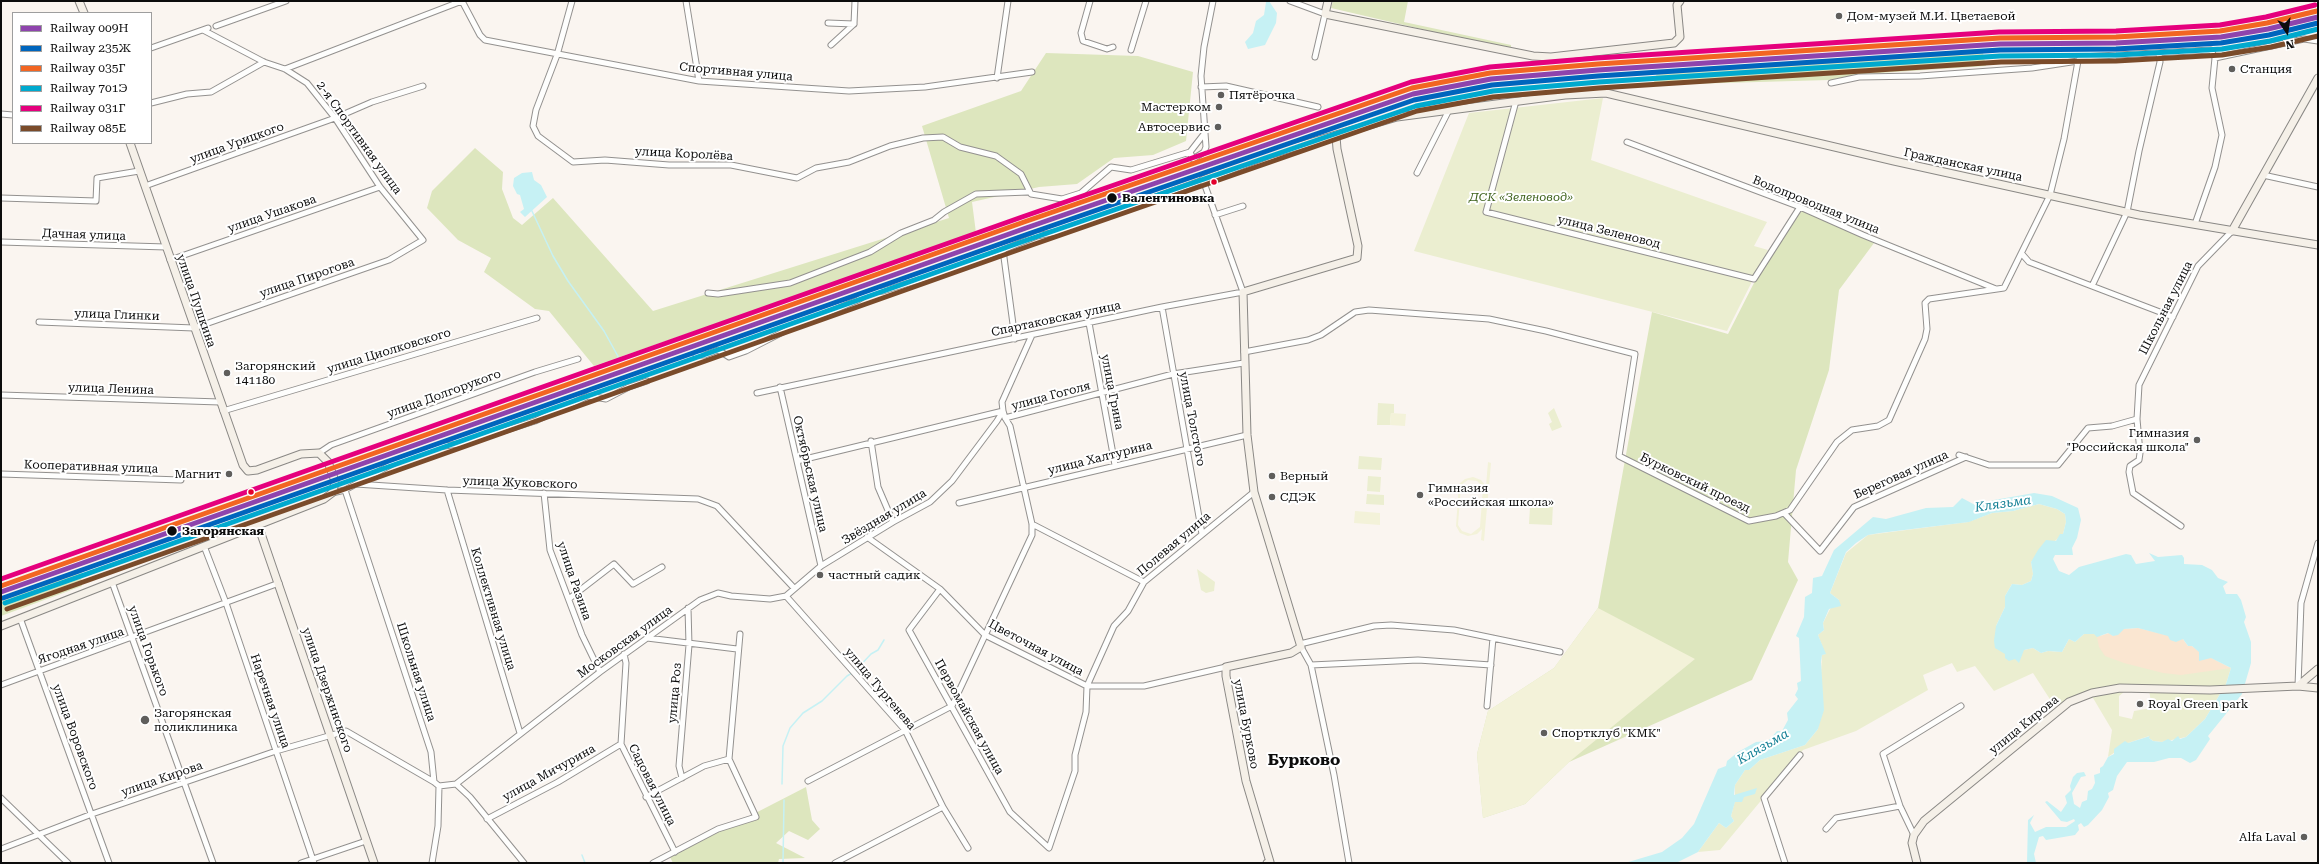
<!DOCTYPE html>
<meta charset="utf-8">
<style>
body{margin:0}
#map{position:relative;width:2319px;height:864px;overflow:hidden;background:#faf5f0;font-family:"Roboto Serif",serif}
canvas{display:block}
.frame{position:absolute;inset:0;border:2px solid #0c0c0c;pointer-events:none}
.legend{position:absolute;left:12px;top:12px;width:140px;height:132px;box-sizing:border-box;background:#fff;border:1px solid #9e9e9e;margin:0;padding:5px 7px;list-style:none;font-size:12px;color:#0c0c0c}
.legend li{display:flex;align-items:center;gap:8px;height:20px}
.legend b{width:20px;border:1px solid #9e9e9e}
.north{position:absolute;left:2267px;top:12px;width:40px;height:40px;-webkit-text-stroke:3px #fff;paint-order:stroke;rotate:167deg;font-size:11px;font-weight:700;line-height:16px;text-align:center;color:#0c0c0c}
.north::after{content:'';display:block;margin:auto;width:14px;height:18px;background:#0c0c0c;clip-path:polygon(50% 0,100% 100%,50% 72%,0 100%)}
</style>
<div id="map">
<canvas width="2319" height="864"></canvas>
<div class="frame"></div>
<ul class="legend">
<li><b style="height:5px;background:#8e44ad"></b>Railway 009Н</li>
<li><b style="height:5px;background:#0065bd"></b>Railway 235Ж</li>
<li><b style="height:5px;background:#f26522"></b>Railway 035Г</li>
<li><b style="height:5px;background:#00a9ce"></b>Railway 701Э</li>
<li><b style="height:5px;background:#e5007d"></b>Railway 031Г</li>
<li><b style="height:5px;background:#7a4b2a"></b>Railway 085Е</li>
</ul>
<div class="north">N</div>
</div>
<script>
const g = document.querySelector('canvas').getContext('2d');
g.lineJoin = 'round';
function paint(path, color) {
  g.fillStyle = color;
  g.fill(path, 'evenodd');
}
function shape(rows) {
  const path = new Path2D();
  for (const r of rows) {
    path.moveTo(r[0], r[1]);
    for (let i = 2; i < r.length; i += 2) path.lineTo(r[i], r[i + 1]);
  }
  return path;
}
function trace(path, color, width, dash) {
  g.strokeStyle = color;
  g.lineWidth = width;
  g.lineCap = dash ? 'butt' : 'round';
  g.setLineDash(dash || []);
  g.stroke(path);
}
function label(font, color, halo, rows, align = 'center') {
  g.font = font + ' "Roboto Serif",serif';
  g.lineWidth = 4;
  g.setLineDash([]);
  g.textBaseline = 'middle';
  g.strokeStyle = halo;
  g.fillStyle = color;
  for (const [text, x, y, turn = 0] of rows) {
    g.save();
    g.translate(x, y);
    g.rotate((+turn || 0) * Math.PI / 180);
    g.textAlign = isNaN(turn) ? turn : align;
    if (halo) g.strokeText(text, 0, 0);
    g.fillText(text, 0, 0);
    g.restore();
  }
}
const green = shape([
 [1603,98,1591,160,1767,222,1754,246,1768,250,1727,331,1414,251,1469,113],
 [1378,403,1394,404,1394,413,1391,413,1390,425,1377,425],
 [1554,408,1562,427,1552,431,1549,424,1552,422,1548,413],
 [1359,456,1382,458,1381,470,1358,469],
 [1368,476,1381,477,1380,492,1367,491],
 [1367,494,1384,495,1384,505,1366,504],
 [1535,500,1545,500,1545,504,1553,504,1552,525,1529,524,1530,507,1534,507],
 [2039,504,2057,509,2065,514,2066,522,2063,534,2031,562,2033,574,2031,581,2022,585,2012,584,2005,596,2005,607,1996,626,2024,650,2033,648,2041,653,2048,651,2062,652,2069,639,2075,642,2084,634,2094,634,2231,668,2226,684,2205,719,2186,737,2162,742,2153,741,2149,738,2149,736,2128,743,2108,757,2112,730,2093,698,2053,704,2033,673,1994,691,1975,666,1957,672,1952,663,1923,675,1928,690,1856,731,1803,750,1720,850,1698,852,1719,823,1726,828,1734,821,1731,816,1735,801,1735,785,1745,770,1749,770,1760,760,1805,745,1818,729,1822,655,1825,654,1818,635,1824,630,1823,623,1830,609,1839,600,1830,593,1846,553,1868,535,1968,522,1992,513,2013,511],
 [2149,690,2152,708,2134,711,2132,719,2119,716,2119,696,2124,692],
 [1197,569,1215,582,1214,591,1206,593,1201,590]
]);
const forest = shape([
 [1333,1,1408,1,1404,22,1511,45,1511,50,1331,8],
 [1046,53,1138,56,1193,72,1186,141,1153,155,1114,158,1077,184,1039,187,972,202,976,233,594,366,549,311,535,309,484,272,491,258,458,240,427,208,432,191,475,148,503,172,502,189,513,218,522,225,553,198,653,311,949,218,922,126,1021,91],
 [1983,53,1986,66,1865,74,1829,80,1653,85,1657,73],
 [1802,210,1874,243,1839,290,1829,370,1796,470,1788,562,1798,580,1752,680,1569,762,1525,804,1483,818,1477,754,1488,711,1554,668,1598,608,1652,312,1728,334,1755,281],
 [84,569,81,575,82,586,1,616,1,599,36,585,38,590,43,584],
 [806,787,812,820,820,829,808,840,789,831,776,843,805,858,779,859,778,863,673,863,670,857]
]);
const sand = shape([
 [2138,628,2183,639,2188,646,2192,646,2200,652,2231,668,2181,675,2163,673,2124,663,2105,656,2099,647,2097,637,2109,633,2113,636,2123,629]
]);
const pitch = shape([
 [1391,413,1406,414,1405,426,1390,425],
 [1488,462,1491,463,1484,541,1481,540,1482,529,1477,534,1468,536,1460,533,1456,526,1459,484,1465,479,1473,477,1481,480,1486,486],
 [1468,480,1477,481,1483,487,1480,527,1471,534,1462,531,1458,525,1461,485],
 [1355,511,1380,513,1380,525,1354,523],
 [1598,608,1695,659,1569,762,1525,804,1483,818,1477,754,1488,711,1554,668]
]);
const water = shape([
 [1269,1,1277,13,1276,23,1265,45,1248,49,1245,42,1253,33,1256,21,1264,15,1266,2],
 [532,172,534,180,541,185,547,197,525,217,520,212,524,209,520,195,517,194,513,186,514,178,522,173],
 [2034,493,2052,496,2078,508,2081,520,2077,538,2072,548,2073,555,2055,555,2053,559,2059,571,2069,575,2079,567,2126,554,2131,555,2136,564,2155,561,2149,553,2158,557,2182,555,2184,558,2184,564,2202,565,2212,570,2218,578,2228,582,2223,586,2226,594,2237,594,2241,600,2246,617,2244,622,2251,642,2251,663,2242,694,2208,736,2210,739,2196,760,2190,763,2181,758,2169,758,2154,762,2127,762,2117,776,2113,790,2108,793,2109,797,2102,810,2088,825,2084,827,2081,823,2078,825,2079,830,2075,835,2046,840,2043,836,2039,837,2034,854,2036,863,2027,863,2028,820,2034,815,2030,823,2035,832,2046,827,2066,827,2075,821,2074,819,2067,822,2061,821,2045,802,2047,801,2061,812,2067,803,2065,796,2071,790,2070,786,2073,777,2077,773,2084,772,2086,776,2081,777,2072,793,2074,804,2080,808,2082,802,2087,800,2088,791,2092,789,2095,783,2094,775,2100,773,2100,768,2103,766,2108,757,2114,754,2114,749,2125,741,2128,743,2150,736,2149,738,2153,741,2162,742,2168,739,2172,741,2178,736,2180,739,2186,737,2205,719,2226,684,2231,668,2211,658,2199,661,2199,652,2192,646,2188,646,2183,639,2176,642,2170,640,2168,636,2138,628,2124,629,2118,635,2113,636,2108,633,2097,637,2094,634,2084,634,2075,642,2069,639,2062,652,2048,651,2041,653,2033,648,2024,650,2019,663,2015,659,2009,661,2005,658,2005,654,1995,648,1994,641,1996,626,2005,607,2005,596,2012,584,2022,585,2031,581,2033,574,2031,562,2038,550,2046,540,2056,541,2060,534,2063,534,2066,522,2065,514,2057,509,2039,504,2013,511,1992,513,1969,522,1880,533,1868,535,1856,543,1846,552,1830,593,1839,600,1841,606,1829,609,1823,623,1824,630,1818,635,1826,654,1822,655,1821,662,1824,710,1818,729,1805,745,1760,760,1749,770,1745,770,1735,785,1734,795,1757,788,1755,794,1744,797,1742,802,1735,802,1731,816,1734,821,1726,828,1719,823,1698,852,1676,863,1625,863,1662,852,1682,838,1694,824,1718,769,1726,766,1727,761,1738,752,1756,742,1768,741,1777,731,1782,731,1788,720,1787,713,1798,699,1795,695,1798,689,1797,683,1801,681,1799,638,1796,636,1804,617,1805,597,1812,593,1813,578,1822,576,1834,550,1873,517,1886,519,1926,508,1953,507,1962,498,1977,506,1994,500]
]);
const stream = shape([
 [531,209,553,256,568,281,604,331,620,360],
 [855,671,871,654,878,650,884,640],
 [782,784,783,746,790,728,803,713,822,701,847,676,852,673],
 [582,855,585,863],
 [783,863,784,800]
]);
const street = shape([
 [462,1,480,35,485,40,699,81,849,91,925,87,1032,72],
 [572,1,557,55,536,110,533,126,538,136,573,162,605,160,669,165,731,165,797,178,816,168,849,162,890,146,923,138,943,137,960,147,996,156,1021,174,1031,194,1062,199,1081,193,1111,167,1131,170,1190,152],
 [686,1,699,81],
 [1090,1,1081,33,1083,41,1107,49,1113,47],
 [1290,1,1325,14,1315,57],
 [828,23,854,24,855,1],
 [216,26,286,1],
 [831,45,854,24],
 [151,48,208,28],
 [1131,50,1146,1],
 [2215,58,2304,39,2318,41],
 [285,69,462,1],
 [997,78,1008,1],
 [1831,83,1859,77,1920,76,2032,68,2078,61,2081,57,2211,50,2215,58,2212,88,2222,135,2215,167,2195,224],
 [1201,87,1226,86,1318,107],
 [1516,101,1486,212,1754,279,1800,207],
 [151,103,187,94,211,92,264,62],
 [1,114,13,115],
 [1204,134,1190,152,1193,159,1204,152,1206,147,1201,76,1204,47,1213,1],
 [1627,142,1800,207,1863,235,1996,289],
 [1417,173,1449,110],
 [2263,175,2318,187],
 [145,186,335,118,372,102,423,86],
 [1,198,96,201,97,178,139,171],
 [1215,215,1243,206],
 [1,242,166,247],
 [1003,250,1015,339],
 [2022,254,2029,262,2173,317],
 [170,260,380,187],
 [2092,286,2127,212,2139,151,2160,62,2159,53],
 [708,293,718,294,790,283,870,252,901,233,934,220,944,212,976,194,1028,192],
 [1162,307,1202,534],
 [39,322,194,328,389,260,423,240,380,187,335,118,307,83,285,69,264,62,203,30],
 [1089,323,1115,465],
 [1244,352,1308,340,1321,335,1355,312,1369,310,1489,319,1546,331,1635,354,1619,456,1749,521,1776,516,1790,510,1837,442,1852,430,1878,426,1889,420,1925,339,1927,329,1925,303,1929,299,2004,288,2050,195,2064,139,2078,61],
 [696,355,705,355,718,350,729,357,746,351,789,329,858,300,871,292,883,291,961,267,1037,236,1061,231,1203,180,1243,292,1162,307,757,393],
 [780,387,821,566],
 [1,395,220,402],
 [223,411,537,318],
 [871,441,878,487,893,522],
 [319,453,331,445,535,372,578,359],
 [1959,455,1989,465,2058,465,2088,428,2112,426,2137,419],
 [797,461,1003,411,1005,418,1173,374,1244,363],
 [1,474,181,480],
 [356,484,405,457,437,447,466,443,535,421,588,396,606,399,629,387,647,381],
 [345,490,431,752,434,782,439,786],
 [447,490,520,733],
 [332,493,345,490,356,484,447,490,698,499,717,506,794,588],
 [544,493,550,550,582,635,600,672],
 [959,503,1247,435],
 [1784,513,1820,551,1854,507,1966,457],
 [1032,524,1144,582],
 [2181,526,2133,493,2129,472,2130,466,2139,460,2140,453,2137,419,2139,385,2198,266,2232,231],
 [867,537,940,589,985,635,1087,686,1144,686,1226,667],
 [204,546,226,603,314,863],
 [112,582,213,863],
 [940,589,909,630,1010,812,1049,848,1075,771,1075,755,1086,712,1087,686,1114,626,1128,611,1144,582,1254,492],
 [786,596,905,730,943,807,968,848],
 [570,598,614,564,633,584,662,567],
 [20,618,109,863],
 [647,638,737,649],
 [1300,644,1374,626,1391,625,1454,630,1560,652],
 [1301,647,1311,665,1334,775,1349,863],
 [624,654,626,663,621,744,675,852],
 [1311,665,1418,660,1491,665],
 [1,685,279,583],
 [2298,686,2301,603,2318,543],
 [952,706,1032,535,1032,524,1010,426,1005,418],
 [1487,706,1493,638],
 [682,778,679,766,689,645,688,608],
 [808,781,952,706],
 [456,784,600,672,700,600,718,593,731,596,770,599,786,596,821,566,893,522,930,502,952,481,997,421,1003,411,1002,402,1032,335],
 [439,786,456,784,470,797,524,863],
 [646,797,704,766,729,759],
 [1,798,68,863],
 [487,819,558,782,621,744],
 [1826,829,1836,818,1900,806],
 [1914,835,1900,806,1883,754,1961,706],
 [1,849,92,814,276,751,346,731,434,782],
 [301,863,366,841],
 [432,863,438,826,439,786],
 [653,863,718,829,756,817,729,759,740,634],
 [835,863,943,807],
 [1785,863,1764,798,1800,755]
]);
const secondary = shape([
 [79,1,84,13],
 [1328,1,1325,14,1533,56,1551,57,1674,43,1680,37,1677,5,1680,1],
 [1203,180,1268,155,1397,117,1565,95,1606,93,1894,161,2139,215,2318,245],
 [2232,231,2318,78],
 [258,525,374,863],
 [1,626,324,499,332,493,334,487,335,481,328,462,319,453,301,454,257,470,248,471,243,465,130,143],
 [2298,686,2318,669],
 [1267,863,1270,862,1246,781,1226,676,1226,667,1291,653,1301,647,1254,492,1247,435,1243,292,1357,258,1358,246,1337,149,1336,136],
 [1917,863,1912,843,1914,835,1924,821,2069,702,2092,693,2120,688,2210,690,2298,686,2318,688]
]);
const rail1 = shape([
 [1,592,1026,228,1413,94,1491,79,1598,70,2000,44,2116,43,2221,37,2268,29,2318,17]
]);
const rail2 = shape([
 [3,598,1028,234,1414,100,1492,85,1598,76,2000,50,2116,49,2221,43,2269,35,2318,23]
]);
const rail3 = shape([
 [1,586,1024,222,1412,88,1490,73,1598,64,2000,38,2116,37,2220,31,2267,23,2317,11]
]);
const rail4 = shape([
 [5,603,1030,239,1416,106,1493,91,1599,82,2000,56,2116,55,2222,49,2270,41,2318,29]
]);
const rail5 = shape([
 [1,579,1022,217,1411,82,1490,67,1597,58,1999,32,2116,31,2220,25,2266,17,2315,5]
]);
const rail6 = shape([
 [7,609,1032,245,1417,111,1493,97,1599,88,2001,62,2116,61,2222,55,2271,47,2318,36]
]);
const markers = [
 [1839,16,4,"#5f5e5c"],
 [2232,69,4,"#5f5e5c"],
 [1221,95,4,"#5f5e5c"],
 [1219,107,4,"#5f5e5c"],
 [1218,127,4,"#5f5e5c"],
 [1214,182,3.5,"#e4002b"],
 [1112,198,5.5,"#0c0c0c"],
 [227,373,4,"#5f5e5c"],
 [2197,440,4,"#5f5e5c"],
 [229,474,4,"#5f5e5c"],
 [1272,476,4,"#5f5e5c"],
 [251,492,3.5,"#e4002b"],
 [1420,495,4,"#5f5e5c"],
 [1272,497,4,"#5f5e5c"],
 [172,531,5.5,"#0c0c0c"],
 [820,575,4,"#5f5e5c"],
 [2140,704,4,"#5f5e5c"],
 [145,720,5,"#5f5e5c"],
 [1544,733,4,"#5f5e5c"],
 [2304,837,4,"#5f5e5c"]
];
const poiNames = [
 ["Дом-музей М.И. Цветаевой",1847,16],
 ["Станция",2240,69],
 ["Пятёрочка",1229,95],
 ["Мастерком",1211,107,"right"],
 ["Автосервис",1210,127,"right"],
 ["Загорянский",235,366],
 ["141180",235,380],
 ["Гимназия",2189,433,"right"],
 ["\"Российская школа\"",2189,447,"right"],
 ["Магнит",221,474,"right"],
 ["Верный",1280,476],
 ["Гимназия",1428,488],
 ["«Российская школа»",1428,502],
 ["СДЭК",1280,497],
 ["частный садик",828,575],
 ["Royal Green park",2148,704],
 ["Загорянская",154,713],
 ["поликлиника",154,727],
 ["Спортклуб \"КМК\"",1552,733],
 ["Alfa Laval",2296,837,"right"]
];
const streetNames = [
 ["Спортивная улица",736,72,5],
 ["2-я Спортивная улица",359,138,54],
 ["улица Урицкого",237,143,-20],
 ["улица Королёва",684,154,3],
 ["Гражданская улица",1963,165,12],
 ["Водопроводная улица",1816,205,22],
 ["улица Ушакова",272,214,-19],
 ["улица Зеленовод",1609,232,14],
 ["Дачная улица",84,235,2],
 ["улица Пирогова",307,278,-19],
 ["улица Пушкина",196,301,71],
 ["Школьная улица",2166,308,-63],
 ["улица Глинки",117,315,2],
 ["Спартаковская улица",1056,319,-12],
 ["улица Циолковского",389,351,-17],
 ["улица Ленина",111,389,2],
 ["улица Грина",1112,392,79],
 ["улица Долгорукого",444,394,-20],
 ["улица Гоголя",1051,396,-15],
 ["улица Толстого",1192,419,79],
 ["улица Халтурина",1100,458,-14],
 ["Кооперативная улица",91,467,2],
 ["Октябрьская улица",810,474,77],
 ["Береговая улица",1901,475,-24],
 ["улица Жуковского",520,483,2],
 ["Бурковский проезд",1695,483,26],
 ["Звёздная улица",884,517,-31],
 ["Полевая улица",1174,544,-40],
 ["улица Разина",574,581,71],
 ["Коллективная улица",493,609,73],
 ["Московская улица",625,642,-36],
 ["Ягодная улица",81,646,-19],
 ["Цветочная улица",1036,648,28],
 ["улица Горького",148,651,70],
 ["Школьная улица",416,672,72],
 ["улица Тургенева",880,689,50],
 ["улица Дзержинского",327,690,71],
 ["улица Роз",675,693,-85],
 ["Наречная улица",270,701,71],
 ["Первомайская улица",969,717,61],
 ["улица Бурково",1246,724,79],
 ["улица Кирова",2024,725,-39],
 ["улица Воровского",75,737,70],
 ["улица Мичурина",549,773,-29],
 ["улица Кирова",162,779,-19],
 ["Садовая улица",652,785,63]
];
const parkNames = [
 ["ДСК «Зеленовод»",1521,197]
];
const stopNames = [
 ["Валентиновка",1122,198],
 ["Загорянская",182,531]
];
const waterNames = [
 ["Клязьма",2003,504,-8],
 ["Клязьма",1763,747,-30]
];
const districtNames = [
 ["Бурково",1304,760]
];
paint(green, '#ebeed0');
paint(forest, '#dde6be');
paint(sand, '#fae6d1');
paint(pitch, '#f3f2d9');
paint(water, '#c6f1f4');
trace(stream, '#c6f1f4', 1.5);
trace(street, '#93918f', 7);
trace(secondary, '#8a8885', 9);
trace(street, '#fefefd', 5);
trace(secondary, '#f5f0e8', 7);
trace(rail1, '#8e44ad', 5);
trace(rail2, '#0065bd', 5);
trace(rail3, '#f26522', 5);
trace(rail4, '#00a9ce', 5);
trace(rail5, '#e5007d', 5);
trace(rail6, '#7a4b2a', 5);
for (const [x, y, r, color] of markers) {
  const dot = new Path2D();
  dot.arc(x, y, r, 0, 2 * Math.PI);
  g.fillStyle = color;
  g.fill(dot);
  trace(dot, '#fff', 1.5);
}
label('12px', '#0c0c0c', '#fff', poiNames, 'left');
label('12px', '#0c0c0c', '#fff', streetNames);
label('italic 12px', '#3f631d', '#fff', parkNames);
label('bold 12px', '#0c0c0c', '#fff', stopNames, 'left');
label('italic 13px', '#168196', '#fff', waterNames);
label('bold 16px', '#0c0c0c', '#fff', districtNames);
</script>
